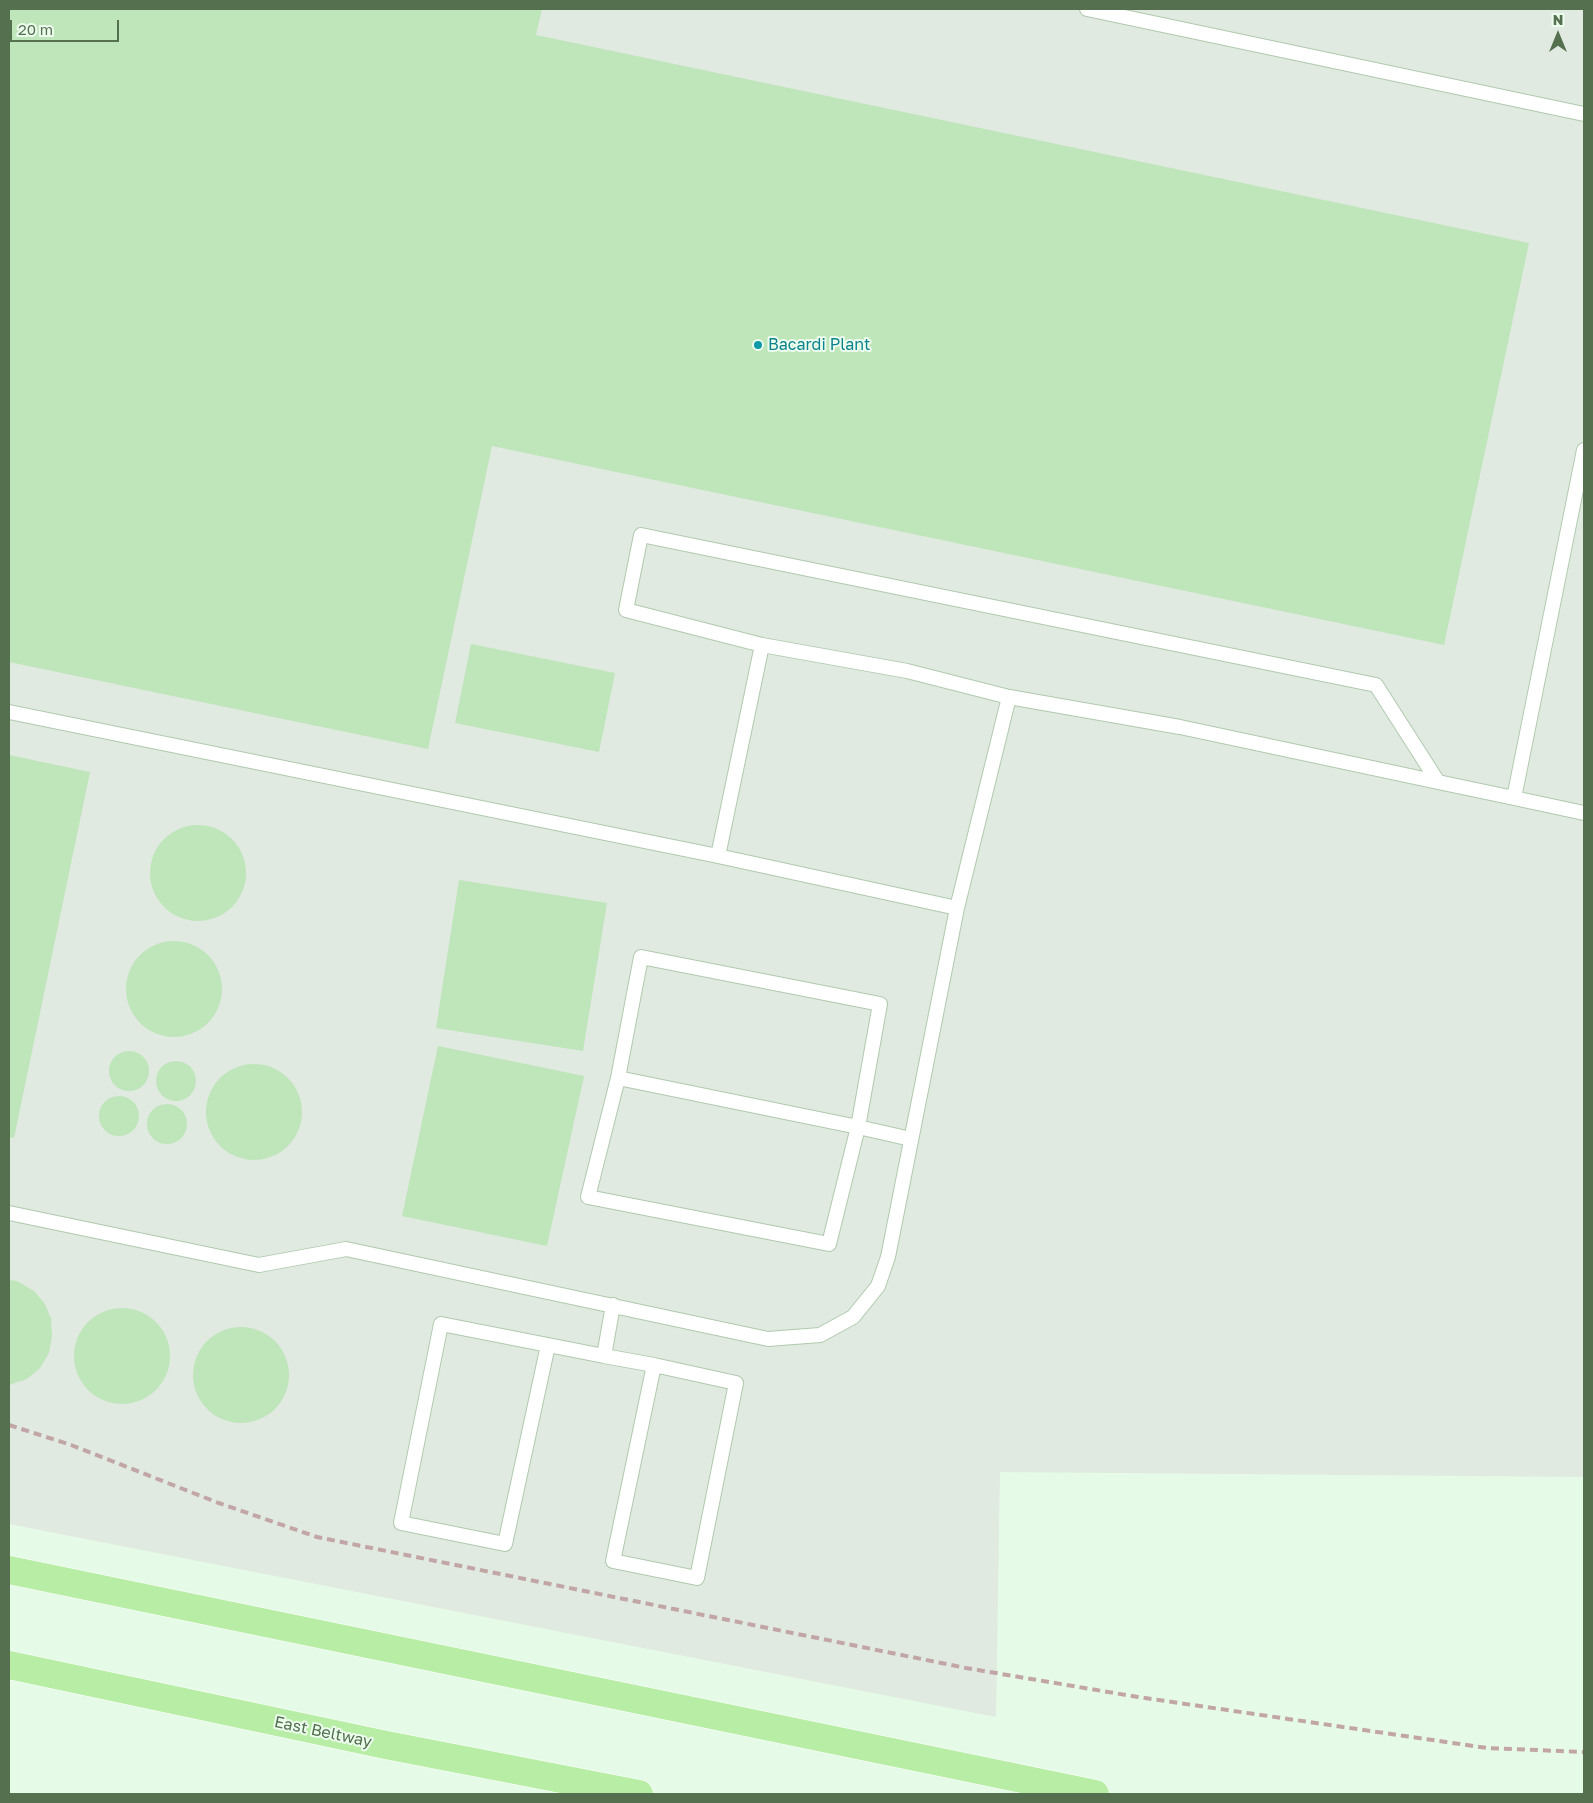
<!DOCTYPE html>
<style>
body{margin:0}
#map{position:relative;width:1593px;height:1803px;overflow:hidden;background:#e6fae8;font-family:"Golos Text",sans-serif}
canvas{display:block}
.frame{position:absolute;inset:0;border:10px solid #54704e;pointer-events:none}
.north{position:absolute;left:1533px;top:10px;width:50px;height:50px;-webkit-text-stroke:4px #ecfdee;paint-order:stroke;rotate:0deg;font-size:14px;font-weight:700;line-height:20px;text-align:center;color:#54704e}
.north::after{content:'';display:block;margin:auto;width:18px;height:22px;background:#54704e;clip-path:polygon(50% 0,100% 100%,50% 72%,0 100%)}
.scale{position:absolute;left:10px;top:20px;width:109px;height:22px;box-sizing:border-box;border:2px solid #54704e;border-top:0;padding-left:6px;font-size:15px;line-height:18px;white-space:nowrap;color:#54704e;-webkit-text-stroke:4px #ecfdee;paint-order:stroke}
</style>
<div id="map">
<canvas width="1593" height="1803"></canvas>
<div class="frame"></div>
<div class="north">N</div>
<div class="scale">20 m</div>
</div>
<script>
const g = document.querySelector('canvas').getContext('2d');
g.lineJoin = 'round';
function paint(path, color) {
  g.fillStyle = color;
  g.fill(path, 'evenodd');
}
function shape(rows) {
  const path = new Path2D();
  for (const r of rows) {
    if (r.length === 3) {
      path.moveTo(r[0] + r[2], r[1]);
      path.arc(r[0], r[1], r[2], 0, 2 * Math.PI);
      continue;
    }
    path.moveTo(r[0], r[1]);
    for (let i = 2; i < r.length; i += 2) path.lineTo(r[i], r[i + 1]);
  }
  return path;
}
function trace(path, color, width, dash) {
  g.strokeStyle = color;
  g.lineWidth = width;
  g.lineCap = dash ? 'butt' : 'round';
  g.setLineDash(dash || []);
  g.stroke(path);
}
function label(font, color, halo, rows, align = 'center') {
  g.font = font + ' "Golos Text",sans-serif';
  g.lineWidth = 4;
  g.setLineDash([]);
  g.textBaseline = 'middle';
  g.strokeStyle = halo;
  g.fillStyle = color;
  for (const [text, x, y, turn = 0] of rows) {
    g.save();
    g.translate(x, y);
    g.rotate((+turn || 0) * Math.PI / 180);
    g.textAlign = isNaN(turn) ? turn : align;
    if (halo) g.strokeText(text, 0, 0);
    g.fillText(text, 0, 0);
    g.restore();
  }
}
const industrial = shape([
 [9,9,1584,9,1584,1477,1000,1472,996,1717,9,1524]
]);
const building = shape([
 [9,9,542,9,536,35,1529,243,1444,645,492,446,428,749,9,662],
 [471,644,615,673,599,752,455,723],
 [9,755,90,772,14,1138,9,1137],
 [198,873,48],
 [459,880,607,903,583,1051,436,1028],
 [174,989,48],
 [438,1046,584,1076,547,1246,402,1216],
 [129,1071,20],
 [176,1081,20],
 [254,1112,48],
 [119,1116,20],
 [167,1124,20],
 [9,1280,17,1281,34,1291,45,1304,51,1319,52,1336,49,1353,40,1368,27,1379,9,1385],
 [122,1356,48],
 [241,1375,48]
]);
const lane = shape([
 [1087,9,1584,114],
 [9,712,718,856,762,645],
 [1438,782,1376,685,641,535,626,610,762,645,907,671,1009,697,1180,727,1438,782,1514,798,1584,813],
 [1514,798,1584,450],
 [718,856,957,908],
 [618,1078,588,1197,829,1244,858,1127,880,1004,641,957,618,1078,858,1127,911,1139],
 [9,1213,259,1265,346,1249,768,1339,820,1335,853,1317,878,1286,888,1257,957,908,1009,697],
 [613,1305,604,1356,654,1365],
 [441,1324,548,1345,505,1544,401,1523,441,1324],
 [548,1345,604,1356],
 [654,1365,736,1383,697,1578,613,1561,654,1365]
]);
const highway = shape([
 [9,1570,1095,1794],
 [9,1665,386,1745,639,1794]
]);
const rail = shape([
 [9,1425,71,1445,216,1502,317,1537,966,1668,1138,1697,1487,1748,1584,1752]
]);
const markers = [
 [758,345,5,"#0f9aa8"]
];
const cultureNames = [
 ["Bacardi Plant",768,345]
];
const streetNames = [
 ["East Beltway",323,1732,12]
];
paint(industrial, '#e0eae0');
paint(building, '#bfe5ba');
trace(lane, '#b0caae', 16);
trace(highway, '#fff', 29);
trace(lane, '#fff', 14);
trace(highway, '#b7eda4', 28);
trace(rail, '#c2a6a6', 4, [8, 5]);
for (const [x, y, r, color] of markers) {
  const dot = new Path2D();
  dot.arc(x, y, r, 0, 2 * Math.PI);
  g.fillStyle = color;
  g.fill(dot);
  trace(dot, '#ecfdee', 2);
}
label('16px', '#0d838f', '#ecfdee', cultureNames, 'left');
label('16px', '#54704e', '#ecfdee', streetNames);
</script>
